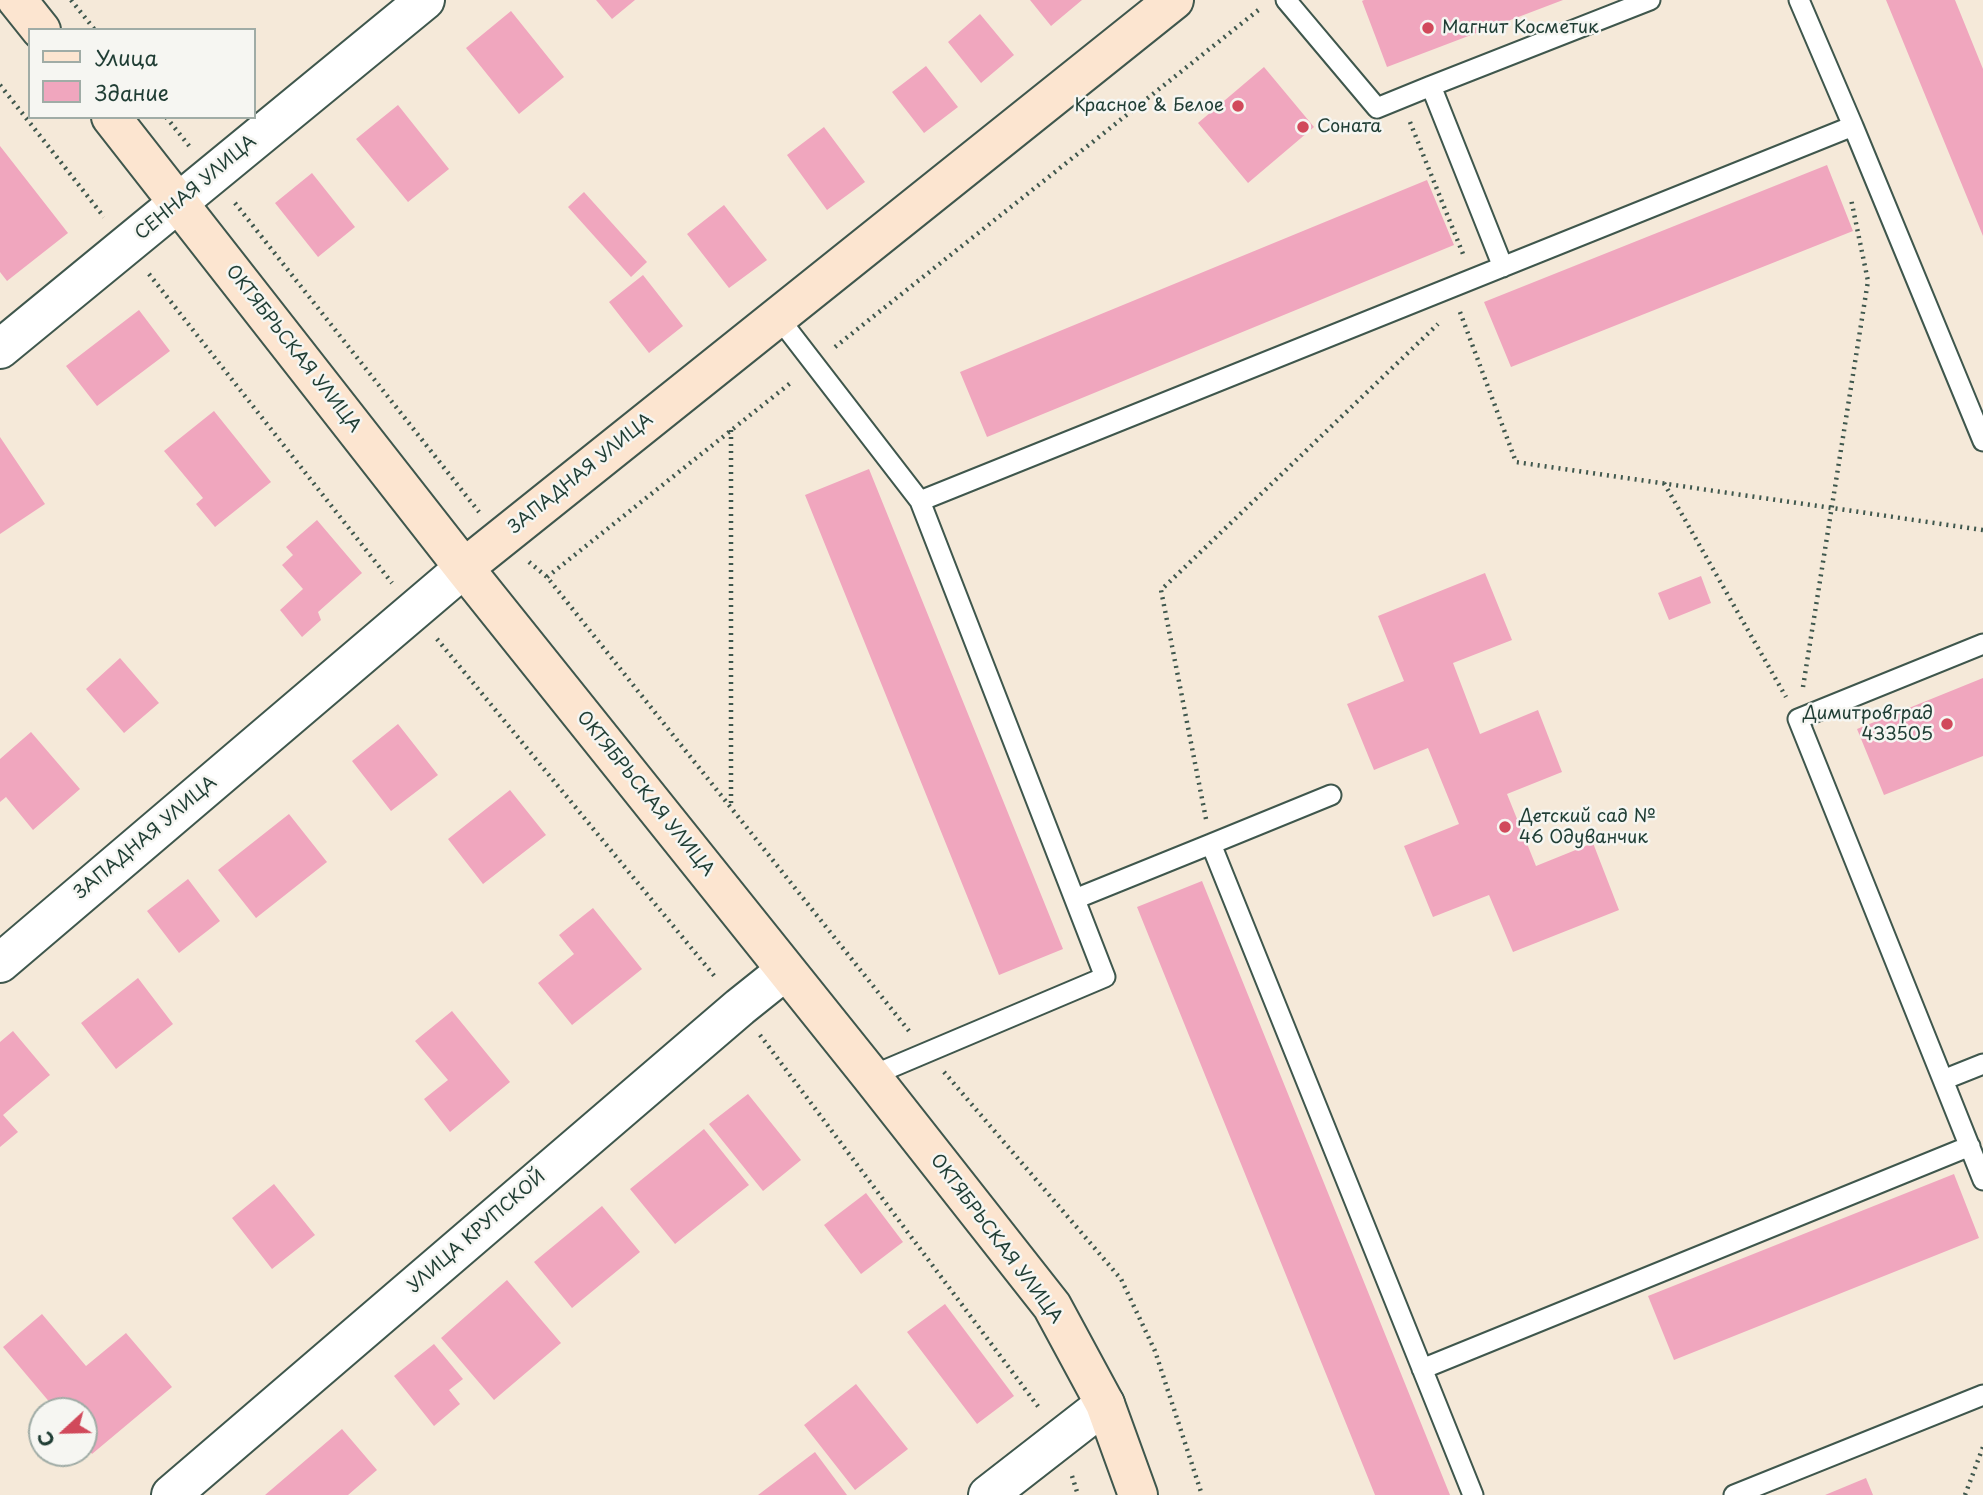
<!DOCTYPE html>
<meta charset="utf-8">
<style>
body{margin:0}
#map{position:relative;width:1983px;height:1495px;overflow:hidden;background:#f5e9d9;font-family:"Playpen Sans",sans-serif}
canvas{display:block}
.legend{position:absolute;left:28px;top:28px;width:228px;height:91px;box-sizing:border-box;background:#f6f6f2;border:2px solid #a0aca6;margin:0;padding:9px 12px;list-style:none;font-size:21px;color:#1f3d34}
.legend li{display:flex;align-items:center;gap:14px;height:35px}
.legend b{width:35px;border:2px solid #a0aca6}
.north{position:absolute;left:28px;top:1397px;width:70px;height:70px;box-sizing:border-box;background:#f6f6f2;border:2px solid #a0aca6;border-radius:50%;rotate:248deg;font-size:19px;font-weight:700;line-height:28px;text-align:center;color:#1f3d34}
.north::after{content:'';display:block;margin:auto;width:24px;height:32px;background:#d1495b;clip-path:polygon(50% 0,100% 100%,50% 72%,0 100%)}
</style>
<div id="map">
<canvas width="1983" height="1495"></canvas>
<ul class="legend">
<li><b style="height:9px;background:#fce5d0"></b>Улица</li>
<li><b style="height:19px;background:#f0a6be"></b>Здание</li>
</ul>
<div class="north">С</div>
</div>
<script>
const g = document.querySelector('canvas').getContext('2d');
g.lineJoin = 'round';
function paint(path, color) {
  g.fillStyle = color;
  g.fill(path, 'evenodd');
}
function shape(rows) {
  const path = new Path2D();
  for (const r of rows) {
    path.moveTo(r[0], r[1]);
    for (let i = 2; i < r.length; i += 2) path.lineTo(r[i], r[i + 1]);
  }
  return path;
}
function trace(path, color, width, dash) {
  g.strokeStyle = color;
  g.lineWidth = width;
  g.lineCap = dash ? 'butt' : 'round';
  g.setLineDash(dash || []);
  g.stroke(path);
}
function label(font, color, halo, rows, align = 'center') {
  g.font = font + ' "Playpen Sans",sans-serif';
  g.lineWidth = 5;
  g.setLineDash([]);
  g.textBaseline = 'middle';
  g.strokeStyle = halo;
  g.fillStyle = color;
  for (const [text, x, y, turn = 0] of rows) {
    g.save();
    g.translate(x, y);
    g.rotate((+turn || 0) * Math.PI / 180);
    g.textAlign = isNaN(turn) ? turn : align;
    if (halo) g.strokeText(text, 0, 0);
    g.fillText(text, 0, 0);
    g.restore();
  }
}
const building = shape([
 [596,0,635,0,612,19],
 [1030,0,1082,0,1051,26],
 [1364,0,1563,0,1387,67,1362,1],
 [1886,0,1955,0,1983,69,1983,236],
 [511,11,564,77,519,114,466,48],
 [980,14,1014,55,981,83,948,42],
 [926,66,958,107,924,133,892,92],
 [1264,67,1314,127,1248,183,1198,123],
 [398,105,449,169,408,202,356,139],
 [824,127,865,182,827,210,787,155],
 [0,146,68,233,7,281,0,272],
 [1827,165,1853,231,1511,367,1484,302],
 [312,173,355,227,318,257,275,203],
 [1427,180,1454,245,987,437,960,372],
 [584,192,647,262,631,277,568,207],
 [724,205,767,260,729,288,687,234],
 [643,275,683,326,649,353,609,302],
 [139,310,170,351,97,406,66,366],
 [214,411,271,482,215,527,196,504,203,498,164,451],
 [0,437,45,504,0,534],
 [869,469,1063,949,999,975,805,495],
 [317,520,362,573,318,612,321,620,302,637,280,610,303,589,282,565,293,555,286,547],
 [1485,573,1512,640,1453,663,1480,734,1538,710,1562,772,1507,794,1536,866,1593,843,1619,910,1513,952,1489,895,1433,917,1404,846,1459,824,1428,748,1374,770,1347,704,1404,681,1378,616],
 [1701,576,1711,603,1669,620,1658,593],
 [120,658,159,703,124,733,86,689],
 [1983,678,1983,756,1884,795,1857,729],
 [398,724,438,775,391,811,352,761],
 [31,732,80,789,33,830,6,797,0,802,0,759],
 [510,790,546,835,483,884,448,839],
 [289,814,327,862,256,918,218,870],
 [188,879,220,921,179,953,147,911],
 [1202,881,1450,1495,1375,1495,1137,907],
 [593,908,642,969,572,1025,538,983,574,954,559,935],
 [138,978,173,1024,116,1069,81,1023],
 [452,1011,510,1082,450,1132,424,1099,448,1080,415,1041],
 [13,1031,50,1075,3,1115,18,1132,0,1147,0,1042],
 [748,1094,801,1160,763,1191,709,1124],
 [704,1129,749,1185,675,1244,630,1189],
 [1954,1174,1979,1238,1674,1360,1648,1296],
 [274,1184,315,1235,272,1269,232,1218],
 [866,1193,903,1242,861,1274,824,1225],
 [602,1206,640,1252,572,1308,534,1262],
 [507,1280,561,1343,494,1400,441,1338],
 [945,1304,1014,1396,977,1424,907,1332],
 [42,1314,86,1366,126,1333,172,1387,92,1454,84,1444,84,1411,57,1411,3,1347],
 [434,1344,463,1379,449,1390,460,1404,434,1426,394,1376],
 [856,1384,908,1449,855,1490,804,1425],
 [342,1429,377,1470,348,1495,265,1495],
 [815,1452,847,1495,758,1495],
 [1866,1478,1873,1495,1825,1495]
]);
const path = shape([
 [71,0,95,30],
 [0,85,104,217],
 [166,117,190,147],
 [1410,122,1463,254],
 [235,203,479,512],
 [149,274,392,583],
 [1460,312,1516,462,1983,530],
 [835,347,1261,8],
 [731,430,731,807],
 [1664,483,1786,697],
 [529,562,547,577,909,1031],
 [547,577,793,381],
 [437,639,716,978],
 [1803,687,1868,281,1851,199],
 [1206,819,1161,590,1438,324],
 [760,1035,1040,1409],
 [944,1072,1121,1279,1155,1351,1202,1495],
 [1072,1476,1078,1495],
 [1965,1495,1983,1447]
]);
const lane = shape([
 [1286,0,1377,108,1431,86],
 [1853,126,1983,441],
 [1503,267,1431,86,1650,0],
 [778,317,920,501,1853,126,1799,0],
 [1211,844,1331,795],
 [1075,899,1211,844,1473,1495],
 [1983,1064,1943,1080,1983,1180],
 [871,1076,1105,977,920,501],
 [1943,1080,1798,719,1983,644],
 [1422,1369,1970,1146],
 [1734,1495,1983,1395]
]);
const street = shape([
 [0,349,425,0],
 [0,963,464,568],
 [171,1495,740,1007,785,971],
 [988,1495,1105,1404]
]);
const secondary = shape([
 [17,0,41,30],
 [111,117,464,568,871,1076,1052,1306,1105,1404,1138,1495],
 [464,568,1174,0]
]);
const markers = [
 [1428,28,7,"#d1495b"],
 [1238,106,7,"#d1495b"],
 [1303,127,7,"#d1495b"],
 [1947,724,7,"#d1495b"],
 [1505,827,7,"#d1495b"]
];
const poiNames = [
 ["Магнит Косметик",1442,28],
 ["Красное & Белое",1224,106,"right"],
 ["Соната",1317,127],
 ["Димитровград",1933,714,"right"],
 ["433505",1933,735,"right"],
 ["Детский сад №",1519,817],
 ["46 Одуванчик",1519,838]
];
const streetNames = [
 ["СЕННАЯ УЛИЦА",196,188,-40],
 ["ОКТЯБРЬСКАЯ УЛИЦА",293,349,52],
 ["ЗАПАДНАЯ УЛИЦА",581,474,-39],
 ["ОКТЯБРЬСКАЯ УЛИЦА",645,794,51],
 ["ЗАПАДНАЯ УЛИЦА",146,838,-40],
 ["УЛИЦА КРУПСКОЙ",477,1232,-41],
 ["ОКТЯБРЬСКАЯ УЛИЦА",996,1239,53]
];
paint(building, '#f0a6be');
trace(lane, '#3f574d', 23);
trace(street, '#3f574d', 42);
trace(secondary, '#3f574d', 42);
trace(path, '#3f574d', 4.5, [2, 5]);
trace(lane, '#fff', 19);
trace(street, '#fff', 38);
trace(secondary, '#fce5d0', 38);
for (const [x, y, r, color] of markers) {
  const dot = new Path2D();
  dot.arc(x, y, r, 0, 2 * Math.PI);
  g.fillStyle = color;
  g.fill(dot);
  trace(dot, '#f6f6f2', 2.5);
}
label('18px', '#1f3d34', '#f6f6f2', poiNames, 'left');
label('18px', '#1f3d34', '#f6f6f2', streetNames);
</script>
